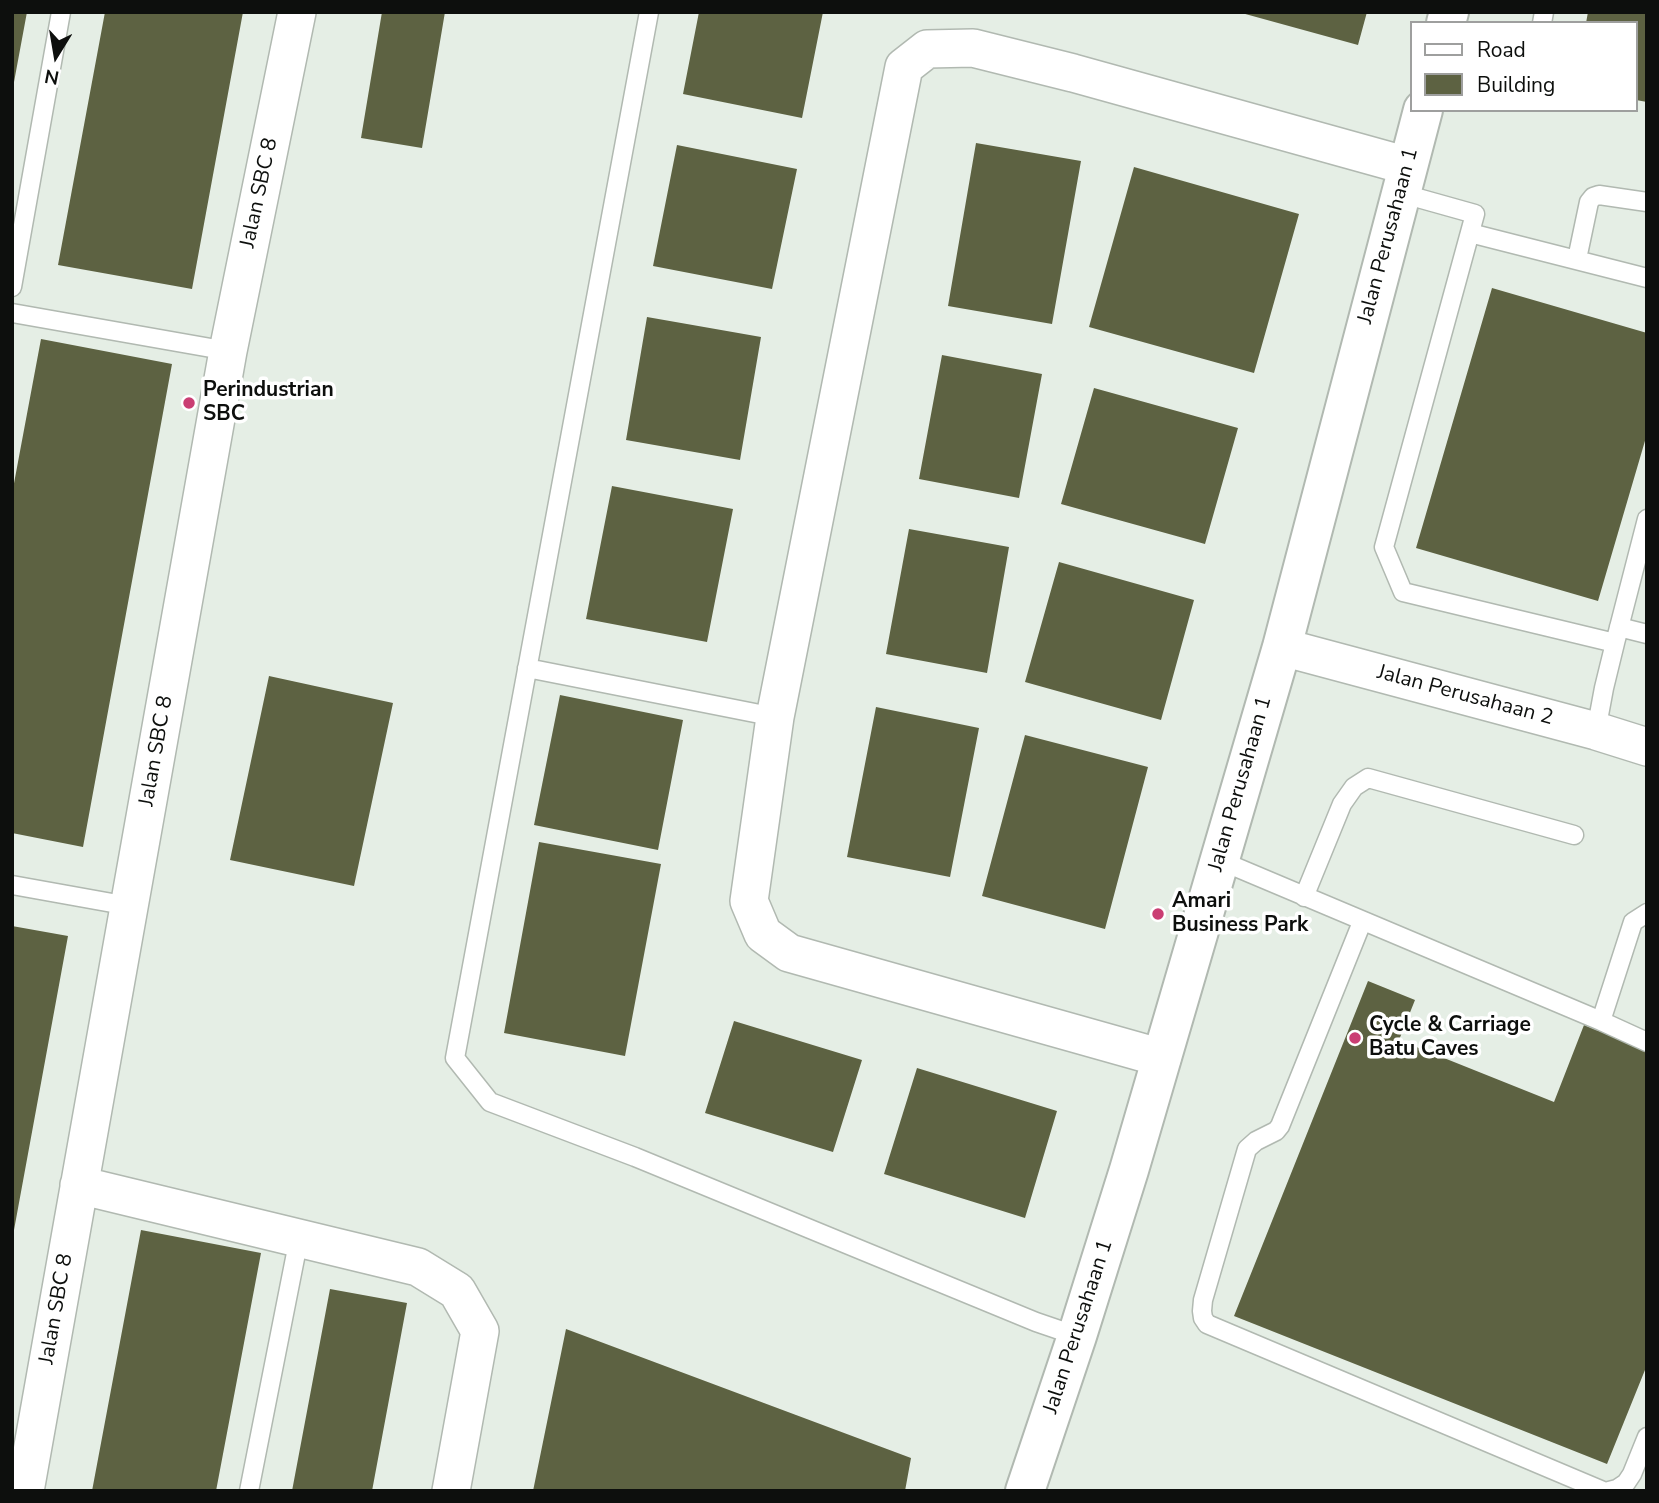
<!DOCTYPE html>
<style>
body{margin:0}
#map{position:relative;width:1659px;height:1503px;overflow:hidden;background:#e5eee5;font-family:"Nunito Sans",sans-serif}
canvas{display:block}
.frame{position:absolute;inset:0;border:14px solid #0d0f0d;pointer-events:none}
.legend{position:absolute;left:1410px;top:21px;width:228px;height:91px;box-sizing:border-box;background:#fff;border:2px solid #9e9f9e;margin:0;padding:9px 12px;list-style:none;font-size:21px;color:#0d0f0d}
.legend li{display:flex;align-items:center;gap:14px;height:35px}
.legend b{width:35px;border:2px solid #9e9f9e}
.north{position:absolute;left:21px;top:21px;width:70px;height:70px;-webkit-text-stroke:5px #fff;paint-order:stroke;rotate:191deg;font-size:19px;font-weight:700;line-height:28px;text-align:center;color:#0d0f0d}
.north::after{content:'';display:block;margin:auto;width:24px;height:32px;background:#0d0f0d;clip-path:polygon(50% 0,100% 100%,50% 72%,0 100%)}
</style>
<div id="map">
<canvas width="1659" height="1503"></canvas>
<div class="frame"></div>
<ul class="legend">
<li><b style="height:9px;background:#fff"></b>Road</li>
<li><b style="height:19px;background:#5d6242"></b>Building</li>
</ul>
<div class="north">N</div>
</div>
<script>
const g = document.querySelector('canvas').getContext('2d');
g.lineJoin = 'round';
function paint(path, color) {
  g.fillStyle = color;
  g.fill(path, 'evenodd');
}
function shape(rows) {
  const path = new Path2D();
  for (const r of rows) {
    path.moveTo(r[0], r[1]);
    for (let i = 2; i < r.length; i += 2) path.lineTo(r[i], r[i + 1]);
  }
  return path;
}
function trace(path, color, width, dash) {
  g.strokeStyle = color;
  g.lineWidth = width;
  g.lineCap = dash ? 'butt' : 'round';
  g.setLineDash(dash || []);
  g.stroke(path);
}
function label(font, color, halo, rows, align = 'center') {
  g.font = font + ' "Nunito Sans",sans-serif';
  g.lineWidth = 7;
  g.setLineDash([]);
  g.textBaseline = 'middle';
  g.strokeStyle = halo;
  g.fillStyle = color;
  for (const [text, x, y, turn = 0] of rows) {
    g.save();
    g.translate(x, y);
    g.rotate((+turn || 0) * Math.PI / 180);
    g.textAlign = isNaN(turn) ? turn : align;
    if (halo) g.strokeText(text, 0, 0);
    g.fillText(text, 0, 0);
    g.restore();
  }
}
const building = shape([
 [12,12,27,12,14,82,12,82],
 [105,12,243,12,192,289,58,265],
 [382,12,445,12,422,148,361,138],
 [699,12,823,12,802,118,683,94],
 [1238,12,1367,12,1358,45],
 [1588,12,1647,12,1647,102,1636,100,1636,23,1586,23],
 [976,143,1081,161,1052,324,948,306],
 [677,145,797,169,772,289,653,266],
 [1134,167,1299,214,1254,373,1089,327],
 [1492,288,1647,333,1647,434,1598,601,1416,548],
 [647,317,761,337,740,460,626,440],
 [41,339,172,364,83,847,12,833,12,494],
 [942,355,1042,374,1019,498,919,479],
 [1094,388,1238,428,1205,544,1061,504],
 [612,486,733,509,707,642,586,619],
 [909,529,1009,547,987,673,886,654],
 [1059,562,1194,600,1161,720,1025,682],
 [269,676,393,703,354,886,230,860],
 [560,695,683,720,658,850,534,825],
 [876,707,979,728,950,877,847,857],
 [1025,735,1148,767,1105,929,982,896],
 [539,842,661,864,625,1056,504,1033],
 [12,926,68,936,14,1230,12,1230],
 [1368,981,1415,1000,1399,1040,1554,1102,1584,1025,1647,1050,1647,1365,1607,1464,1234,1316],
 [734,1021,862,1060,833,1152,705,1113],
 [917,1068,1057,1111,1025,1218,884,1174],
 [141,1230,261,1253,216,1491,92,1491],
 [330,1289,407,1303,372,1491,292,1491],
 [566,1329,911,1458,905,1491,533,1491]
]);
const service = shape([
 [649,12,455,1058,490,1102,635,1157,1036,1322,1077,1336],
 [1542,23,1544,12],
 [1400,193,1475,214,1384,547,1403,592,1615,643,1647,519],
 [1470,233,1647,278],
 [1577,259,1589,202,1593,197,1599,195,1647,202],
 [12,287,61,12],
 [12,313,228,351],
 [1619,627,1647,634],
 [527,668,775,717],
 [1596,731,1604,688,1615,643],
 [1219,860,1601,1021,1633,922,1647,913],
 [12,885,129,906],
 [1304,897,1342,804,1354,787,1368,778,1574,835],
 [1362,922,1280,1126,1276,1131,1256,1141,1247,1149,1203,1300,1202,1311,1203,1318,1207,1324,1603,1491],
 [1601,1021,1647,1042],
 [249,1491,299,1238],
 [1609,1491,1617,1489,1626,1483,1632,1474,1647,1437]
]);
const minor = shape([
 [1282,647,1596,731,1647,747],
 [1162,1058,789,953,763,934,749,901,775,717,904,67,927,49,973,48,1073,73,1408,166],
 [79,1185,418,1267,457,1291,480,1331,451,1491],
 [25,1491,228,351,297,12]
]);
const tertiary = shape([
 [1446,23,1449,12],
 [1025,1491,1077,1336,1129,1170,1282,647,1423,110]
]);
const markers = [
 [189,403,7,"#ca3e73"],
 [1158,914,7,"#ca3e73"],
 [1355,1038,7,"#ca3e73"]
];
const streetNames = [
 ["Jalan SBC 8",260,193,-78],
 ["Jalan Perusahaan 1",1389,236,-75],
 ["Jalan Perusahaan 2",1465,696,15],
 ["Jalan SBC 8",157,751,-80],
 ["Jalan Perusahaan 1",1241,784,-74],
 ["Jalan SBC 8",57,1309,-80],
 ["Jalan Perusahaan 1",1079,1327,-72]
];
const poiNames = [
 ["Perindustrian",203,391],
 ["SBC",203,415],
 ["Amari",1172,902],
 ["Business Park",1172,926],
 ["Cycle & Carriage",1369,1026],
 ["Batu Caves",1369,1050]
];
paint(building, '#5d6242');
trace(service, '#b1b9b1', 21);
trace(minor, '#b1b9b1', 40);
trace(tertiary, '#b1b9b1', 42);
trace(service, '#fff', 18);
trace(minor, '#fff', 37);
trace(tertiary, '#fff', 38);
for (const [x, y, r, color] of markers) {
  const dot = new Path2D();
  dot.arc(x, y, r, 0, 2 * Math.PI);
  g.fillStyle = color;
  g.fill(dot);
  trace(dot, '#fff', 2.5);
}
label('21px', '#0d0f0d', '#fff', streetNames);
label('bold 21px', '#0d0f0d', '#fff', poiNames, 'left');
</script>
